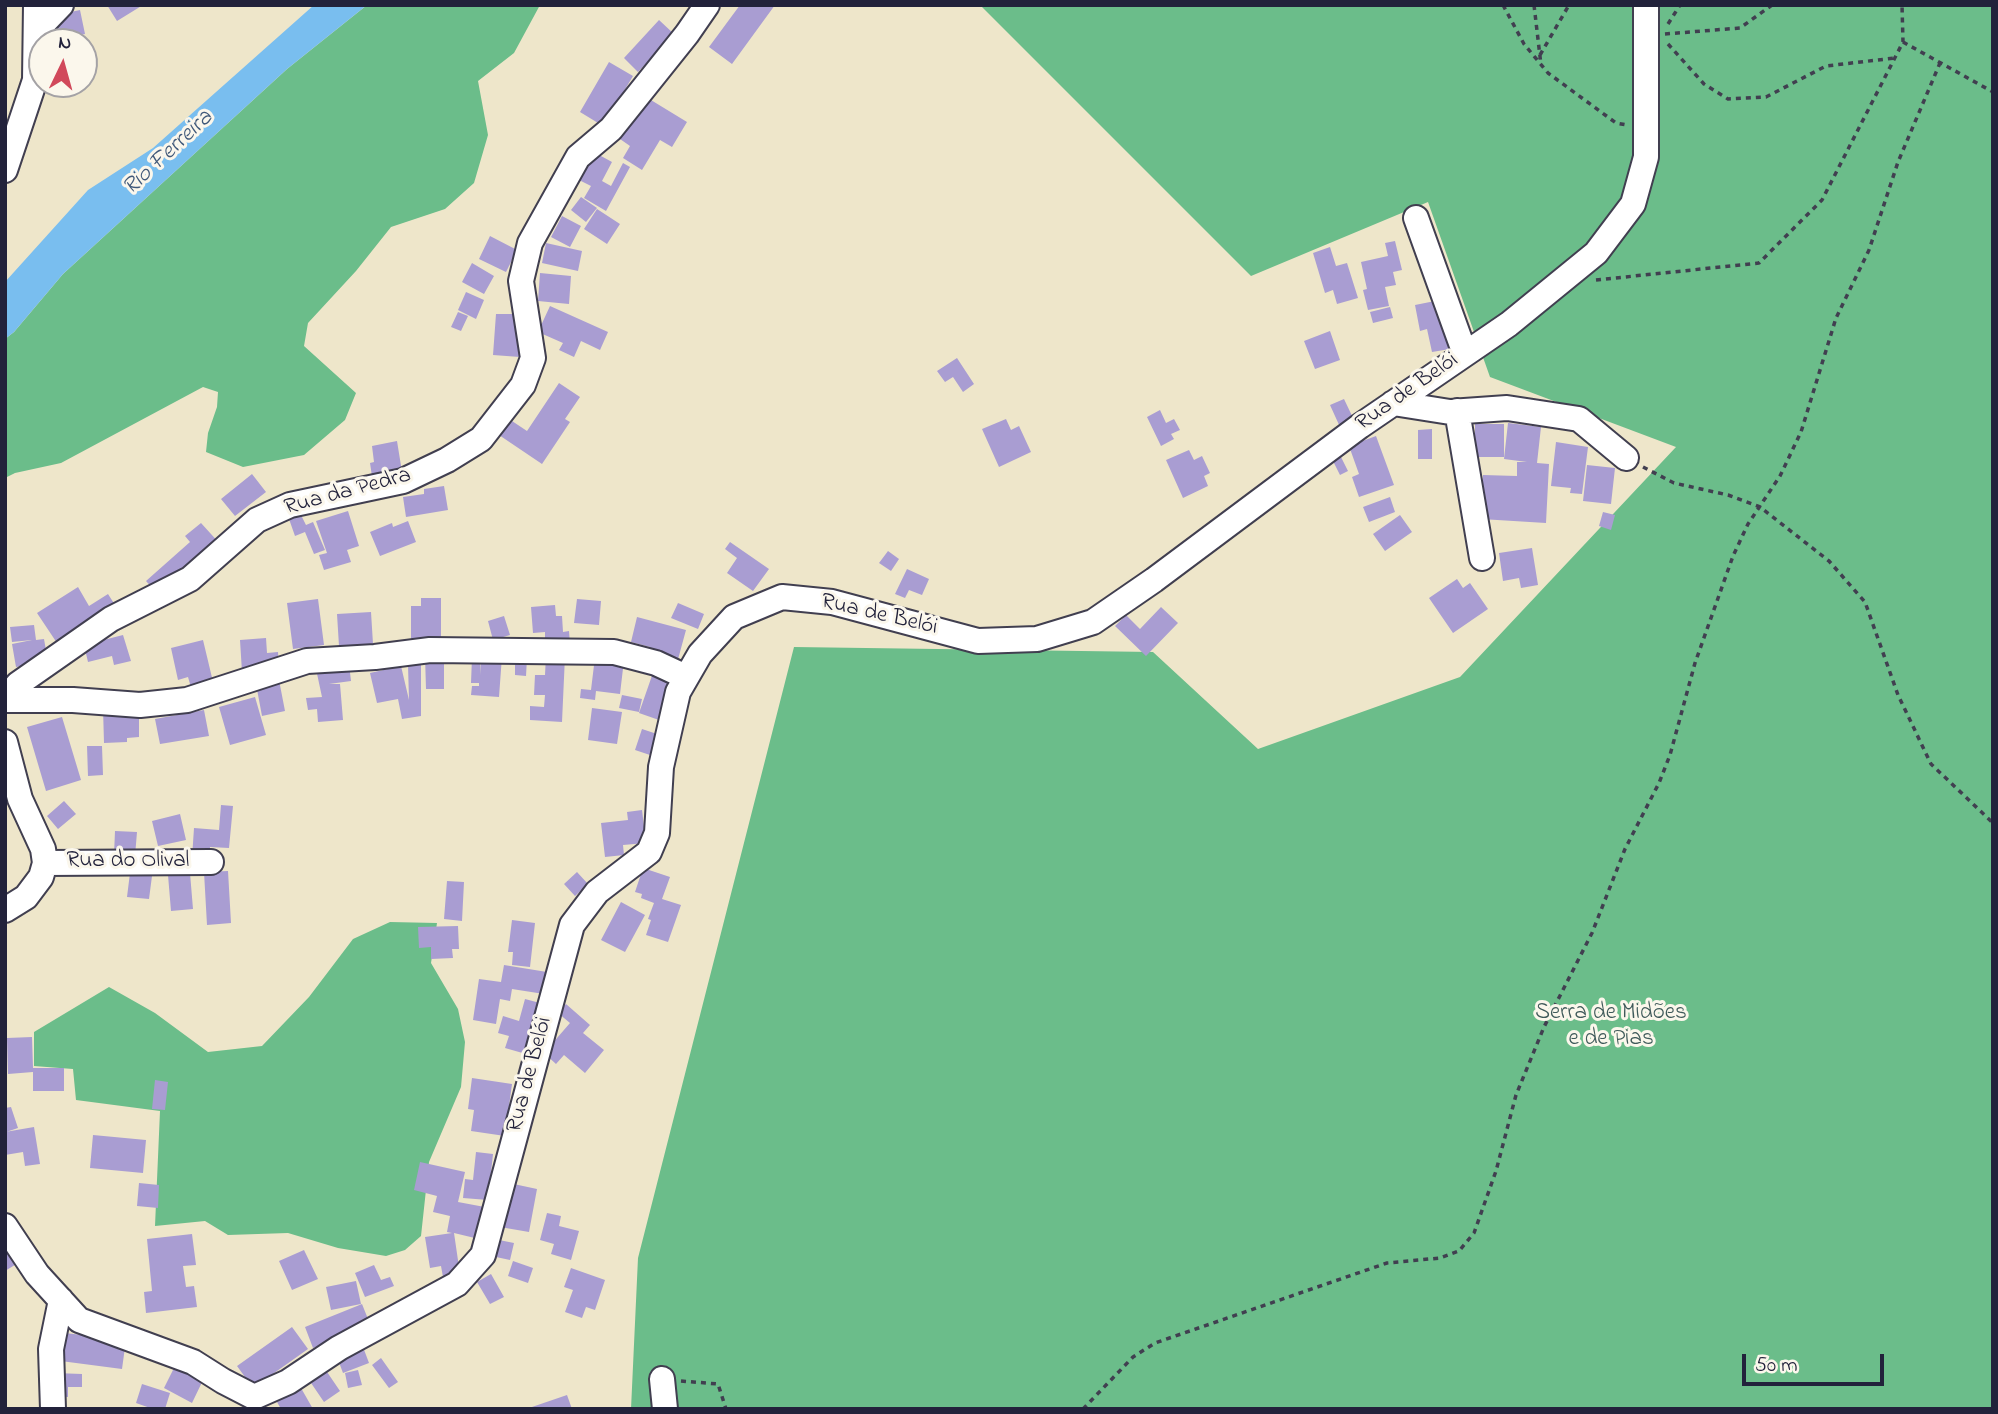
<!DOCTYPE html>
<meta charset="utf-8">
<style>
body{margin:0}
#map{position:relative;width:1998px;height:1414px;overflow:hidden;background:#eee6ca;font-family:"Indie Flower",sans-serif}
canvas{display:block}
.frame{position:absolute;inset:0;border:7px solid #22223b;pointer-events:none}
.north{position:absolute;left:28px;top:28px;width:70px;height:70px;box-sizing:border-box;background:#fbf7ec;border:2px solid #a4a2a5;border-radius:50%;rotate:5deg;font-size:19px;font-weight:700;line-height:28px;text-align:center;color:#22223b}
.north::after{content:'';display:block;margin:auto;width:24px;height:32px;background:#d1495b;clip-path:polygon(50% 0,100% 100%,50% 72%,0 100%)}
.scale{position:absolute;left:1742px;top:1354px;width:142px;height:32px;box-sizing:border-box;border:4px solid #22223b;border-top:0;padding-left:9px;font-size:21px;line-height:24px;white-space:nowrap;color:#22223b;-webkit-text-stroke:5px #fbf7ec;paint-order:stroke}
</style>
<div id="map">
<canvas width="1998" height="1414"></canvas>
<div class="frame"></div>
<div class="north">N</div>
<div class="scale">50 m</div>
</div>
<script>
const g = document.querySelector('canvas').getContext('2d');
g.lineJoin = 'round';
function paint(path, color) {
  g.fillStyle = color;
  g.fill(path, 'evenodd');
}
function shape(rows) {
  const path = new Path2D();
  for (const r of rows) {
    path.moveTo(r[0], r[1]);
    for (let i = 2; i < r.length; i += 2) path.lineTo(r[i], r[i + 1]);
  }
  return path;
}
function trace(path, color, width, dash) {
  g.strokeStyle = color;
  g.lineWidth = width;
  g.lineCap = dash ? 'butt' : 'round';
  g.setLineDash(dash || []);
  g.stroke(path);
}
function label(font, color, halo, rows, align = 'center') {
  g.font = font + ' "Indie Flower",sans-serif';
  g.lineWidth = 6;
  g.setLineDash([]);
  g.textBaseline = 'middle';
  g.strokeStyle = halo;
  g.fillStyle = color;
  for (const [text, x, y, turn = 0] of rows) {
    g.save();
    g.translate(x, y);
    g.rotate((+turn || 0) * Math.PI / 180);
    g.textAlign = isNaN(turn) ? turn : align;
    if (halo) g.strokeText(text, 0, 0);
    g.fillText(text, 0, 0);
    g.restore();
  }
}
const forest = shape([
 [367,5,540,5,514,53,478,81,488,135,474,183,445,209,391,227,356,271,308,323,304,346,356,393,345,420,304,455,243,467,206,452,208,433,217,407,218,392,203,387,61,463,15,473,5,478,5,339,14,332,63,274,287,69],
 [980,5,1993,5,1993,1409,631,1409,638,1258,794,647,1153,652,1258,749,1460,677,1676,447,1490,377,1428,202,1251,276],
 [390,922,437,923,431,963,458,1009,465,1042,461,1087,429,1162,421,1236,405,1250,386,1256,338,1248,288,1233,228,1235,205,1221,155,1226,160,1111,76,1100,73,1069,34,1066,34,1032,109,987,155,1013,208,1052,262,1046,309,997,353,939]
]);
const water = shape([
 [314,5,367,5,287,69,63,274,14,332,5,339,5,282,88,190,153,148]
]);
const building = shape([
 [107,5,143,5,117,21],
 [740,5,775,5,732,64,709,47],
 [80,10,85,34,53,41,48,17],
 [659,20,674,34,638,72,624,58],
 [609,62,633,76,603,126,580,112],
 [646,97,687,122,672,147,660,140,642,170,623,158,630,146,620,139],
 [590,150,612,162,602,181,611,186,623,163,630,167,606,211,584,198,591,186,575,178],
 [581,197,597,208,586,222,571,210],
 [597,209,620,224,607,244,584,229],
 [562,216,581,226,570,247,551,237],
 [490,236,517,250,506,272,479,259],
 [1395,241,1402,270,1393,272,1396,285,1385,287,1389,306,1368,310,1363,290,1367,289,1361,262,1388,256,1385,243],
 [546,243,582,251,578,271,542,263],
 [1330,247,1336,266,1347,263,1358,298,1337,304,1333,290,1325,293,1313,253],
 [472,263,494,276,484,294,462,282],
 [540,273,571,276,569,304,538,301],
 [466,292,484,300,476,319,458,310],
 [1440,300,1450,349,1432,352,1427,329,1420,331,1415,305],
 [550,306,608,332,600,350,581,341,574,357,559,350,563,343,538,332],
 [1390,307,1393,318,1373,323,1370,312],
 [458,312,468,316,461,331,451,327],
 [496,314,517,314,516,330,521,330,520,357,493,355],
 [1330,331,1340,360,1315,369,1304,341],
 [957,358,974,384,963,392,953,377,945,382,937,371],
 [559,383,580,397,565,419,570,422,542,464,499,435,509,419,527,431],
 [1344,399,1354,420,1340,427,1330,405],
 [1160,410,1166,423,1174,419,1180,430,1171,434,1174,439,1161,446,1147,417],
 [1006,419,1011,430,1019,426,1031,452,999,467,982,429],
 [1508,423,1541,427,1537,463,1549,464,1546,523,1481,519,1483,475,1517,476,1517,462,1527,462,1504,459],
 [1475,424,1504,424,1504,457,1475,457],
 [1432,429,1432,459,1418,459,1418,430],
 [1376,436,1394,485,1359,497,1352,477,1359,474,1349,446],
 [397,441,403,478,373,483,370,463,374,462,372,446],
 [1556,442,1588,447,1582,494,1570,493,1571,488,1551,486],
 [1189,450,1194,460,1202,456,1210,473,1204,476,1208,486,1183,498,1166,460],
 [1341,457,1348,471,1340,475,1333,461],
 [1587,465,1615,468,1611,504,1583,501],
 [252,474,266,492,235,516,221,499],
 [444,486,448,510,406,517,403,497,424,494,424,489],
 [1390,497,1395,512,1369,522,1363,507],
 [348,511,359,546,347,550,351,562,324,570,319,555,327,553,316,521],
 [1603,512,1615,515,1611,530,1599,526],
 [301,515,306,525,313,522,325,550,314,554,305,532,295,536,289,519],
 [1400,515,1412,532,1385,551,1373,534],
 [408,521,416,542,380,556,370,532,392,523,393,527],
 [201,523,221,545,155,591,146,581,190,542,185,536],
 [730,542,769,569,753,591,727,573,737,558,725,549],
 [1532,548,1538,585,1521,588,1519,578,1503,581,1499,553],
 [888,551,899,559,891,571,879,563],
 [907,569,929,579,922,595,909,590,905,598,895,594],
 [1457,579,1463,588,1470,583,1488,609,1453,633,1429,598],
 [78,587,89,606,108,594,115,605,57,643,37,613],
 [421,598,441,598,441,639,411,639,411,606,421,606],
 [318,599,324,645,293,649,287,603],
 [577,599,601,601,599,625,574,623],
 [678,603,704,614,698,629,671,618],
 [555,605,556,616,562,616,563,632,569,631,570,644,545,646,545,632,533,633,531,607],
 [1161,607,1178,623,1146,656,1115,626,1126,615,1140,629],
 [371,612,373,644,339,646,337,614],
 [504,616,510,635,493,640,488,621],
 [637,617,686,630,677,663,648,655,650,647,631,642],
 [34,625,36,640,44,639,48,662,16,667,12,644,32,640,12,642,10,627],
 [123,635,131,661,114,665,112,656,88,662,84,645],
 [266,638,267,653,278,652,279,669,242,672,240,640],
 [203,640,214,686,192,691,188,677,178,680,171,648],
 [481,655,502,656,499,697,471,695,472,686,479,686,479,683,471,683,472,657,480,657,480,675],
 [546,655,565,656,562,722,530,720,530,706,544,707,545,695,534,695,535,675,545,675],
 [425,656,444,656,444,689,426,689],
 [595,657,624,660,620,694,596,691,595,700,580,698,581,689,591,690],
 [515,658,527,658,526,676,515,675],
 [349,664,351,681,329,684,340,684,343,720,318,722,317,709,308,710,306,698,322,697,316,669],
 [408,665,421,665,421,716,402,719,398,699,377,703,370,673,401,666,409,700],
 [655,667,675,674,659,720,639,713],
 [279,680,285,711,262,716,256,684],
 [622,695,642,699,639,712,619,708],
 [255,697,266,735,230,745,219,707],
 [103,708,139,708,139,737,127,738,127,742,104,743],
 [592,708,622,712,617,744,588,740],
 [204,710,209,736,160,744,155,719],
 [62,717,81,780,46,791,27,727],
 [642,729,657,734,650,755,635,750],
 [87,746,102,746,103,775,88,776],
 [64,801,76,814,58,829,47,816],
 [221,805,233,806,229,848,210,847,209,859,192,858,194,828,219,830],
 [642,810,646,843,623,845,624,855,605,857,601,823,628,820,627,812],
 [180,814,186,840,158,846,152,821],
 [115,831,137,832,135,856,114,855],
 [643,868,670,877,662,899,681,905,668,942,646,935,651,920,648,919,654,903,641,898,642,894,635,892],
 [228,871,231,923,207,925,204,872],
 [577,872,588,884,575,896,564,884],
 [130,873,152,876,149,899,127,897],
 [190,873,193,909,171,911,168,875],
 [447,881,464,882,462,921,444,919],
 [621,902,645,915,625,952,601,940],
 [512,920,535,923,530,967,512,965,513,952,508,952],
 [458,926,459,949,452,949,453,958,431,959,431,947,419,948,418,927],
 [504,965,547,972,544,994,512,989,510,1001,500,999,496,1024,473,1020,479,979,501,982],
 [525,999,540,1003,526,1054,505,1048,509,1036,498,1033,503,1016,519,1021],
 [566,1004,590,1025,583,1033,604,1050,585,1073,564,1055,556,1064,544,1053,570,1023,558,1013],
 [32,1037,33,1068,64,1068,64,1091,33,1091,33,1072,8,1074,7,1038],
 [472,1078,512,1084,505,1136,471,1131,474,1110,468,1109],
 [155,1080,168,1082,165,1110,152,1109],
 [11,1107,18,1128,6,1132,5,1108],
 [34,1127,40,1164,25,1166,23,1152,5,1155,5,1132],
 [93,1135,146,1140,143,1173,90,1168],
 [476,1152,493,1154,488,1200,463,1198,465,1179,473,1180],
 [420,1162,465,1172,458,1202,490,1208,483,1240,454,1233,460,1274,443,1277,441,1266,430,1268,425,1237,452,1233,447,1232,450,1216,433,1212,437,1196,414,1190],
 [139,1183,159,1185,158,1208,137,1206],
 [509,1183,537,1189,529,1232,500,1227],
 [547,1213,561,1216,559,1226,579,1231,571,1260,551,1254,554,1244,540,1240],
 [192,1234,196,1265,183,1266,186,1287,194,1286,197,1307,146,1313,144,1292,152,1291,147,1239],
 [499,1240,514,1243,510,1260,496,1257],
 [5,1243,18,1263,5,1271],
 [304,1250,318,1279,292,1290,279,1261],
 [513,1261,533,1268,528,1283,508,1276],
 [374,1265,381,1280,390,1277,394,1286,365,1297,355,1273],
 [571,1268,605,1280,595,1310,586,1307,582,1318,565,1312,573,1290,564,1287],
 [491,1274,504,1297,490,1304,477,1282],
 [356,1281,361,1304,331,1310,326,1287],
 [362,1304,370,1324,313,1348,305,1327],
 [292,1327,308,1349,253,1388,237,1366],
 [56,1332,126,1340,122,1369,53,1360],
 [363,1347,369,1363,343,1373,337,1357],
 [381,1358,398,1382,389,1388,372,1365],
 [177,1362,205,1376,192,1403,164,1388],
 [325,1369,340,1391,324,1402,309,1380],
 [358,1370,362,1385,348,1388,345,1373],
 [55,1373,82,1374,82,1387,68,1387,68,1397,54,1396],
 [142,1384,170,1393,165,1409,153,1409,136,1403],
 [301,1388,313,1409,281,1409,277,1402],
 [567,1395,572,1409,529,1409,529,1408]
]);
const path = shape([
 [1503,5,1524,44,1548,73,1616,123,1627,125],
 [1534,5,1541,65],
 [1668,24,1680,5],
 [1665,34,1740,28,1772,5],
 [1903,42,1993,92],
 [1668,44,1704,84,1728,99,1766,97,1826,66,1895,58],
 [1540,55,1569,5],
 [1596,280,1759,263,1822,200,1903,42,1902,5],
 [1643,467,1674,483,1728,495,1760,507,1829,561,1865,602,1898,695,1931,764,1993,823],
 [681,1381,718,1384,726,1409],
 [1083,1409,1133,1357,1155,1343,1387,1263,1440,1258,1459,1251,1474,1233,1496,1171,1516,1095,1544,1027,1592,933,1625,849,1659,783,1670,755,1695,663,1733,556,1748,524,1780,476,1801,432,1836,318,1869,250,1898,162,1940,63]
]);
const minor = shape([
 [36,31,61,5],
 [5,170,35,80,36,5],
 [1416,218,1465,354],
 [1393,403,1450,412,1507,408,1579,419,1626,458],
 [1457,411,1482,558],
 [5,699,18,684,111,619,190,579,257,520,290,505,403,481,447,460,481,439,523,385,533,358,521,281,530,243,578,157,611,129,687,34,707,5],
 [5,700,73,700,140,705,187,700,307,661,375,657,430,650,614,652,656,663,686,677],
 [5,742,20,799,43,849,45,863,41,877,26,897,5,910],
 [45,863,211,862],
 [5,1226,37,1274,79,1320,193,1362,223,1381,254,1397,288,1382,339,1348,457,1284,483,1255,572,925,597,892,649,852,657,833,661,767,678,692,700,654,734,617,782,597,832,602,978,641,1037,639,1093,622,1154,580,1360,426,1509,324,1596,253,1633,204,1646,157,1646,5],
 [662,1379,665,1409],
 [53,1409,51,1349,61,1300]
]);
const streetNames = [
 ["Rua de Belói",1408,393,-35],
 ["Rua da Pedra",348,493,-15],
 ["Rua de Belói",879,616,13],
 ["Rua do Olival",128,862],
 ["Rua de Belói",531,1075,-75]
];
const parkNames = [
 ["Serra de Midões",1611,1014],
 ["e de Pias",1611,1040]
];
const waterNames = [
 ["Rio Ferreira",169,154,-43]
];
paint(forest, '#6bbd8a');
paint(water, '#79beef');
paint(building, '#a99dd2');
trace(minor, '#413f50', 28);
trace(path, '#413f50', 3.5, [5, 5]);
trace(minor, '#fff', 24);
label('23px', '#22223b', '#fbf7ec', streetNames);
label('23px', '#3f5a5a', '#fbf7ec', parkNames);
label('italic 24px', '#40597a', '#fbf7ec', waterNames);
</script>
